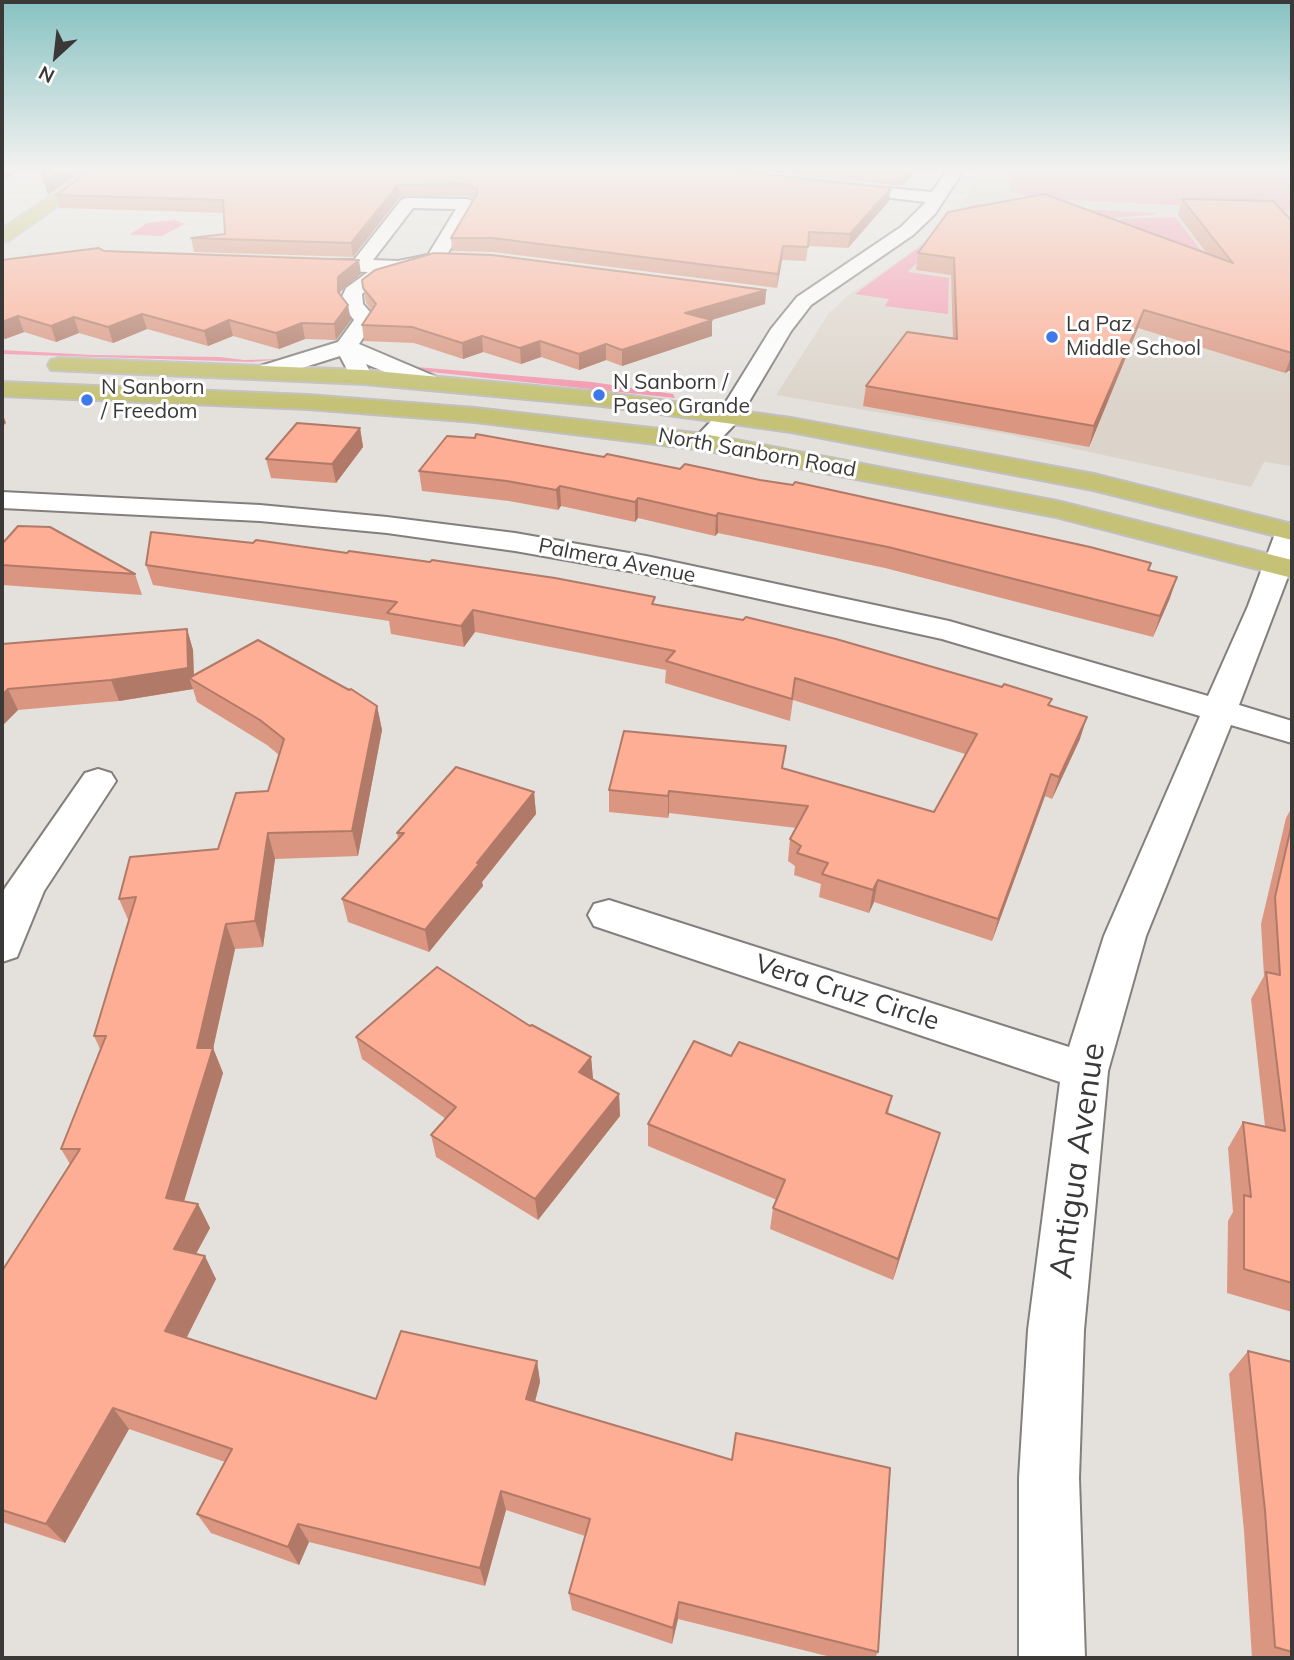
<!DOCTYPE html>
<style>
body{margin:0}
#map{position:relative;width:1294px;height:1660px;overflow:hidden;background:#e4e1dd;font-family:Mulish,sans-serif}
canvas{display:block}
.frame{position:absolute;inset:0;border:4px solid #3a3938;pointer-events:none}
.north{position:absolute;left:21px;top:21px;width:70px;height:70px;-webkit-text-stroke:5px #fff;paint-order:stroke;rotate:207deg;font-size:19px;font-weight:700;line-height:28px;text-align:center;color:#3a3938}
.north::after{content:'';display:block;margin:auto;width:24px;height:32px;background:#3a3938;clip-path:polygon(50% 0,100% 100%,50% 72%,0 100%)}
</style>
<div id="map">
<canvas width="1294" height="1660"></canvas>
<div class="frame"></div>
<div class="north">N</div>
</div>
<script>
const g = document.querySelector('canvas').getContext('2d');
g.lineJoin = 'round';
function paint(path, color) {
  g.fillStyle = color;
  g.fill(path, 'evenodd');
}
function shape(rows) {
  const path = new Path2D();
  for (const r of rows) {
    path.moveTo(r[0], r[1]);
    for (let i = 2; i < r.length; i += 2) path.lineTo(r[i], r[i + 1]);
  }
  return path;
}
function trace(path, color, width, dash) {
  g.strokeStyle = color;
  g.lineWidth = width;
  g.lineCap = dash ? 'butt' : 'round';
  g.setLineDash(dash || []);
  g.stroke(path);
}
function label(font, color, halo, rows, align = 'center') {
  g.font = font + ' Mulish,sans-serif';
  g.lineWidth = 6;
  g.setLineDash([]);
  g.textBaseline = 'middle';
  g.strokeStyle = halo;
  g.fillStyle = color;
  for (const [text, x, y, turn = 0] of rows) {
    g.save();
    g.translate(x, y);
    g.rotate((+turn || 0) * Math.PI / 180);
    g.textAlign = isNaN(turn) ? turn : align;
    if (halo) g.strokeText(text, 0, 0);
    g.fillText(text, 0, 0);
    g.restore();
  }
}
const built = shape([
 [979,171,1292,171,1292,466,1264,462,1251,487,1006,434,776,395,829,313,851,293,906,256,940,228,967,197]
]);
const green = shape([
 [1010,171,1292,171,1292,211,1033,198,1011,192],
 [978,204,1155,213,1157,214,1093,220,928,250,908,272,949,278,948,314,885,306,889,299,855,294,936,235,962,209],
 [1175,217,1207,258,1091,224,1126,219],
 [175,220,185,224,162,236,129,235,147,223],
 [2,350,93,355,220,357,244,360,283,359,252,362,2,354],
 [405,366,592,382,673,394,675,398,421,371]
]);
const minor = shape([
 [947,171,963,171,935,214,913,235,811,305,791,331,737,422,713,447,704,450,695,447,691,442,719,413,771,329,797,297,901,227,926,202,839,192,833,191,831,187,833,183,932,192,947,171],
 [408,198,468,199,477,204,442,263,404,272,376,282,362,294,363,304,376,319,359,344,439,378,443,383,439,388,423,388,366,364,369,370,366,375,350,375,340,356,273,377,257,377,254,372,257,367,338,342,354,320,343,306,341,299,346,288,368,272,306,270,299,268,296,264,299,260,354,260,402,199,408,198],
 [413,208,456,209,428,255,398,261,373,260,413,208],
 [2,492,260,505,387,517,515,533,646,556,949,621,1208,696,1248,606,1276,531,1280,525,1292,523,1292,566,1239,705,1292,721,1292,743,1231,725,1146,936,1108,1071,1084,1330,1079,1478,1085,1658,1019,1658,1019,1478,1028,1330,1060,1082,594,926,588,915,594,904,609,900,1069,1047,1104,936,1200,716,942,639,646,574,515,551,387,533,260,521,2,508,2,492],
 [98,769,111,773,116,781,44,891,17,957,2,962,2,895,5,888,85,773,98,769]
]);
const major = shape([
 [88,171,107,171,8,241,2,242,2,229,88,171],
 [59,358,364,370,602,392,791,418,1094,474,1292,524,1292,540,1093,490,791,432,602,406,364,384,51,370,48,365,51,360,59,358],
 [2,382,308,395,475,408,704,434,1057,501,1292,560,1292,578,1056,517,704,450,475,422,308,409,2,396,2,382]
]);
const wall = shape([
 [736,171,889,201,848,248,808,246,806,261,782,260,777,288,493,252,452,251,451,238,474,199,468,196,400,197,353,257,194,252,191,238,225,234,224,213,60,208,56,195],
 [760,171,915,171,902,186],
 [1182,199,1292,221,1292,369,1285,373,1138,328,1089,447,863,406,866,386,953,339,951,275,916,270,918,253,1207,254,1178,215],
 [104,251,361,274,340,292,340,295,351,320,336,340,305,339,279,349,233,336,208,346,147,329,113,343,79,333,56,342,24,332,5,339,2,339,2,260],
 [362,280,766,290,765,304,712,320,712,336,622,366,606,360,579,370,541,357,521,364,483,352,463,359,414,343,364,341,362,325,372,311,366,303],
 [360,428,363,447,336,483,271,478,266,459],
 [447,436,1151,563,1149,570,1170,598,1153,637,885,568,718,533,715,536,638,518,635,522,561,506,558,510,509,501,422,491,419,471],
 [2,544,135,574,142,595,2,585],
 [146,565,655,605,1050,706,1080,739,1052,799,1045,796,992,941,874,902,869,913,819,897,821,884,794,875,795,866,788,861,790,839,797,828,669,813,668,818,609,812,609,790,783,768,934,812,965,754,793,700,790,721,665,683,666,670,475,632,464,647,391,634,389,621,153,585],
 [187,629,193,650,194,675,377,706,382,730,358,856,275,859,263,947,235,949,213,1048,223,1073,184,1201,198,1204,210,1228,196,1254,216,1279,186,1338,376,1399,537,1361,540,1382,535,1402,878,1652,875,1658,835,1658,678,1619,672,1644,572,1610,569,1593,585,1536,506,1510,485,1586,309,1542,299,1565,211,1533,197,1514,225,1462,129,1429,65,1543,2,1522,2,1271,70,1164,61,1149,100,1049,94,1036,129,922,119,899,218,849,268,791,279,755,267,745,197,702,193,689,119,701,18,710,2,726,2,644],
 [534,792,536,814,482,882,483,886,429,952,348,922,342,899,398,839,397,833],
 [1292,807,1292,1312,1227,1293,1228,1221,1233,1212,1228,1148,1243,1122,1265,1126,1251,999,1264,976,1261,924,1286,818],
 [530,1026,591,1057,593,1079,619,1094,620,1116,538,1220,436,1157,431,1135,446,1119,362,1059,356,1037],
 [731,1056,892,1096,888,1114,940,1133,893,1280,770,1229,773,1208,777,1200,648,1146,648,1124],
 [1248,1351,1292,1362,1292,1658,1252,1658,1244,1531,1229,1374]
]);
const shadedWall = shape([
 [2,171,19,171,2,181],
 [61,171,83,171,48,195,44,182],
 [906,171,915,171,902,186,904,173],
 [398,185,400,197,353,257,351,243],
 [891,188,889,201,848,248,850,234],
 [783,246,782,260,777,288,778,274],
 [359,260,361,274,340,292,341,308,338,292,338,277],
 [766,290,765,304,684,328,685,313],
 [348,305,351,320,336,340,334,324],
 [1144,310,1138,328,1089,447,1094,426],
 [142,314,147,329,113,343,108,327],
 [18,316,24,332,5,339,2,331,2,322],
 [74,317,79,333,56,342,51,326],
 [229,320,233,336,208,346,204,331],
 [712,320,712,336,622,366,622,350],
 [302,323,305,339,279,349,276,333],
 [482,336,483,352,463,359,462,343],
 [540,341,541,357,521,364,520,348],
 [606,344,606,360,579,370,579,354],
 [1292,353,1292,369,1285,373,1292,354],
 [2,412,6,423,2,427],
 [360,428,363,447,336,483,332,464],
 [560,486,561,506,558,510,556,490],
 [638,498,638,518,635,522,635,502],
 [718,513,718,533,715,536,716,516],
 [1177,577,1170,598,1153,637,1160,616],
 [473,610,475,632,464,647,461,626],
 [187,629,193,650,194,681,189,678,193,689,119,701,111,680],
 [8,689,18,710,2,726,2,695],
 [377,706,382,730,358,856,352,831],
 [1087,717,1080,739,1052,799,1059,777],
 [1051,774,1045,796,992,941,998,919],
 [669,791,669,813,668,818,668,796],
 [534,792,536,814,482,882,483,886,429,952,425,930],
 [268,833,275,859,263,947,255,921],
 [878,880,874,902,869,913,873,890],
 [226,924,235,949,213,1049,213,1048,223,1073,178,1221,166,1198,197,1048],
 [591,1057,593,1079,579,1072],
 [619,1094,620,1116,538,1220,535,1199],
 [940,1133,933,1154,893,1280,898,1259],
 [198,1204,210,1228,186,1272,174,1249],
 [205,1256,216,1279,179,1353,165,1331],
 [537,1361,540,1382,530,1420,526,1399],
 [113,1408,129,1429,65,1543,46,1524],
 [501,1491,506,1510,485,1586,480,1568],
 [298,1524,309,1542,299,1565,288,1547],
 [679,1602,678,1619,672,1644,673,1628]
]);
const building = shape([
 [42,171,61,171,44,182,42,171],
 [90,171,736,171,891,188,850,234,809,232,808,247,783,246,778,274,492,238,451,238,478,192,477,189,467,184,398,185,351,243,191,238,225,234,223,200,56,195,90,171],
 [879,171,906,171,904,173,879,171],
 [1044,194,1233,263,1182,199,1273,201,1292,221,1292,353,1144,310,1094,426,866,386,907,332,957,339,954,258,918,253,948,212,1044,194],
 [99,248,104,251,359,260,338,277,338,292,348,305,334,324,302,323,276,333,229,320,204,331,142,314,108,327,74,317,51,326,18,316,2,322,2,260,99,248],
 [434,253,492,255,766,290,685,313,712,320,622,350,606,344,579,354,540,341,520,348,482,336,462,343,412,327,362,325,376,304,363,288,362,280,375,270,434,253],
 [297,423,360,428,332,464,266,459,297,423],
 [476,434,604,457,607,454,680,469,685,464,760,480,793,485,795,482,1090,547,1151,563,1148,570,1177,577,1160,616,888,547,718,513,716,516,638,498,635,502,560,486,556,490,507,481,419,471,447,436,475,438,476,434],
 [18,526,50,527,135,574,2,565,2,544,18,526],
 [151,532,253,543,256,540,347,553,349,551,430,562,432,560,555,578,655,597,652,604,743,620,746,617,836,639,1002,687,1004,684,1052,699,1048,705,1087,717,1059,777,1051,774,998,919,878,880,873,890,822,874,828,863,797,853,801,846,790,839,808,806,669,791,668,796,609,790,624,731,786,746,782,768,934,812,977,734,795,678,792,699,666,661,675,651,473,610,461,626,387,613,397,602,146,565,151,532],
 [187,629,188,668,111,680,8,689,2,695,2,644,187,629],
 [258,640,349,690,351,689,377,706,352,831,268,833,255,921,226,924,197,1048,213,1048,166,1198,198,1204,174,1249,205,1256,165,1331,376,1399,401,1331,537,1361,526,1399,732,1460,736,1433,890,1468,878,1652,679,1602,673,1628,569,1593,590,1519,501,1491,480,1568,298,1524,288,1547,197,1514,232,1449,113,1408,46,1524,2,1510,2,1271,80,1149,61,1149,106,1036,94,1036,136,897,119,899,130,857,218,849,236,793,268,791,284,739,260,720,189,678,258,640],
 [456,767,534,792,477,863,480,863,425,930,342,899,404,833,397,833,456,767],
 [1292,823,1292,1283,1244,1269,1244,1195,1251,1197,1243,1122,1285,1131,1266,972,1280,975,1275,897,1292,823],
 [437,967,530,1026,532,1025,591,1057,579,1072,619,1094,535,1199,431,1135,456,1107,356,1037,437,967],
 [694,1041,731,1056,739,1042,892,1096,886,1113,940,1133,898,1259,773,1208,785,1180,648,1124,694,1041],
 [1248,1351,1292,1362,1292,1652,1275,1647,1265,1511,1248,1351]
]);
const markers = [
 [1052,337,7,"#3f78e8"],
 [599,395,7,"#3f78e8"],
 [87,400,7,"#3f78e8"]
];
const farPoinames = [
 ["La Paz",1066,325],
 ["Middle School",1066,349],
 ["N Sanborn /",613,383],
 ["Paseo Grande",613,407],
 ["N Sanborn",101,388],
 ["/ Freedom",101,412]
];
const farStreetnames = [
 ["North Sanborn Road",757,453,10],
 ["Palmera Avenue",617,561,11]
];
const streetNames = [
 ["Vera Cruz Circle",847,993,18]
];
const nearStreetnames = [
 ["Antigua Avenue",1078,1161,-82]
];
paint(built, '#dcd4ca');
paint(green, '#f499af');
trace(minor, '#827f7c', 4);
trace(major, '#c0c0bf', 4);
paint(minor, '#fff');
paint(major, '#c5c277');
paint(wall, '#da9680');
paint(shadedWall, '#b17a68');
paint(building, '#fdae95');
trace(building, '#b17a68', 2);
const sky = g.createLinearGradient(0, 0, 0, 403);
sky.addColorStop(0, '#87c2c2');
sky.addColorStop(0.42, '#f3f2f0');
sky.addColorStop(1, '#f3f2f000');
g.fillStyle = sky;
g.fillRect(0, 0, 1294, 403);
for (const [x, y, r, color] of markers) {
  const dot = new Path2D();
  dot.arc(x, y, r, 0, 2 * Math.PI);
  g.fillStyle = color;
  g.fill(dot);
  trace(dot, '#fff', 2.5);
}
label('21px', '#3a3938', '#fff', farPoinames, 'left');
label('21px', '#3a3938', '#fff', farStreetnames);
label('26px', '#3a3938', '#fff', streetNames);
label('32px', '#3a3938', '#fff', nearStreetnames);
</script>
